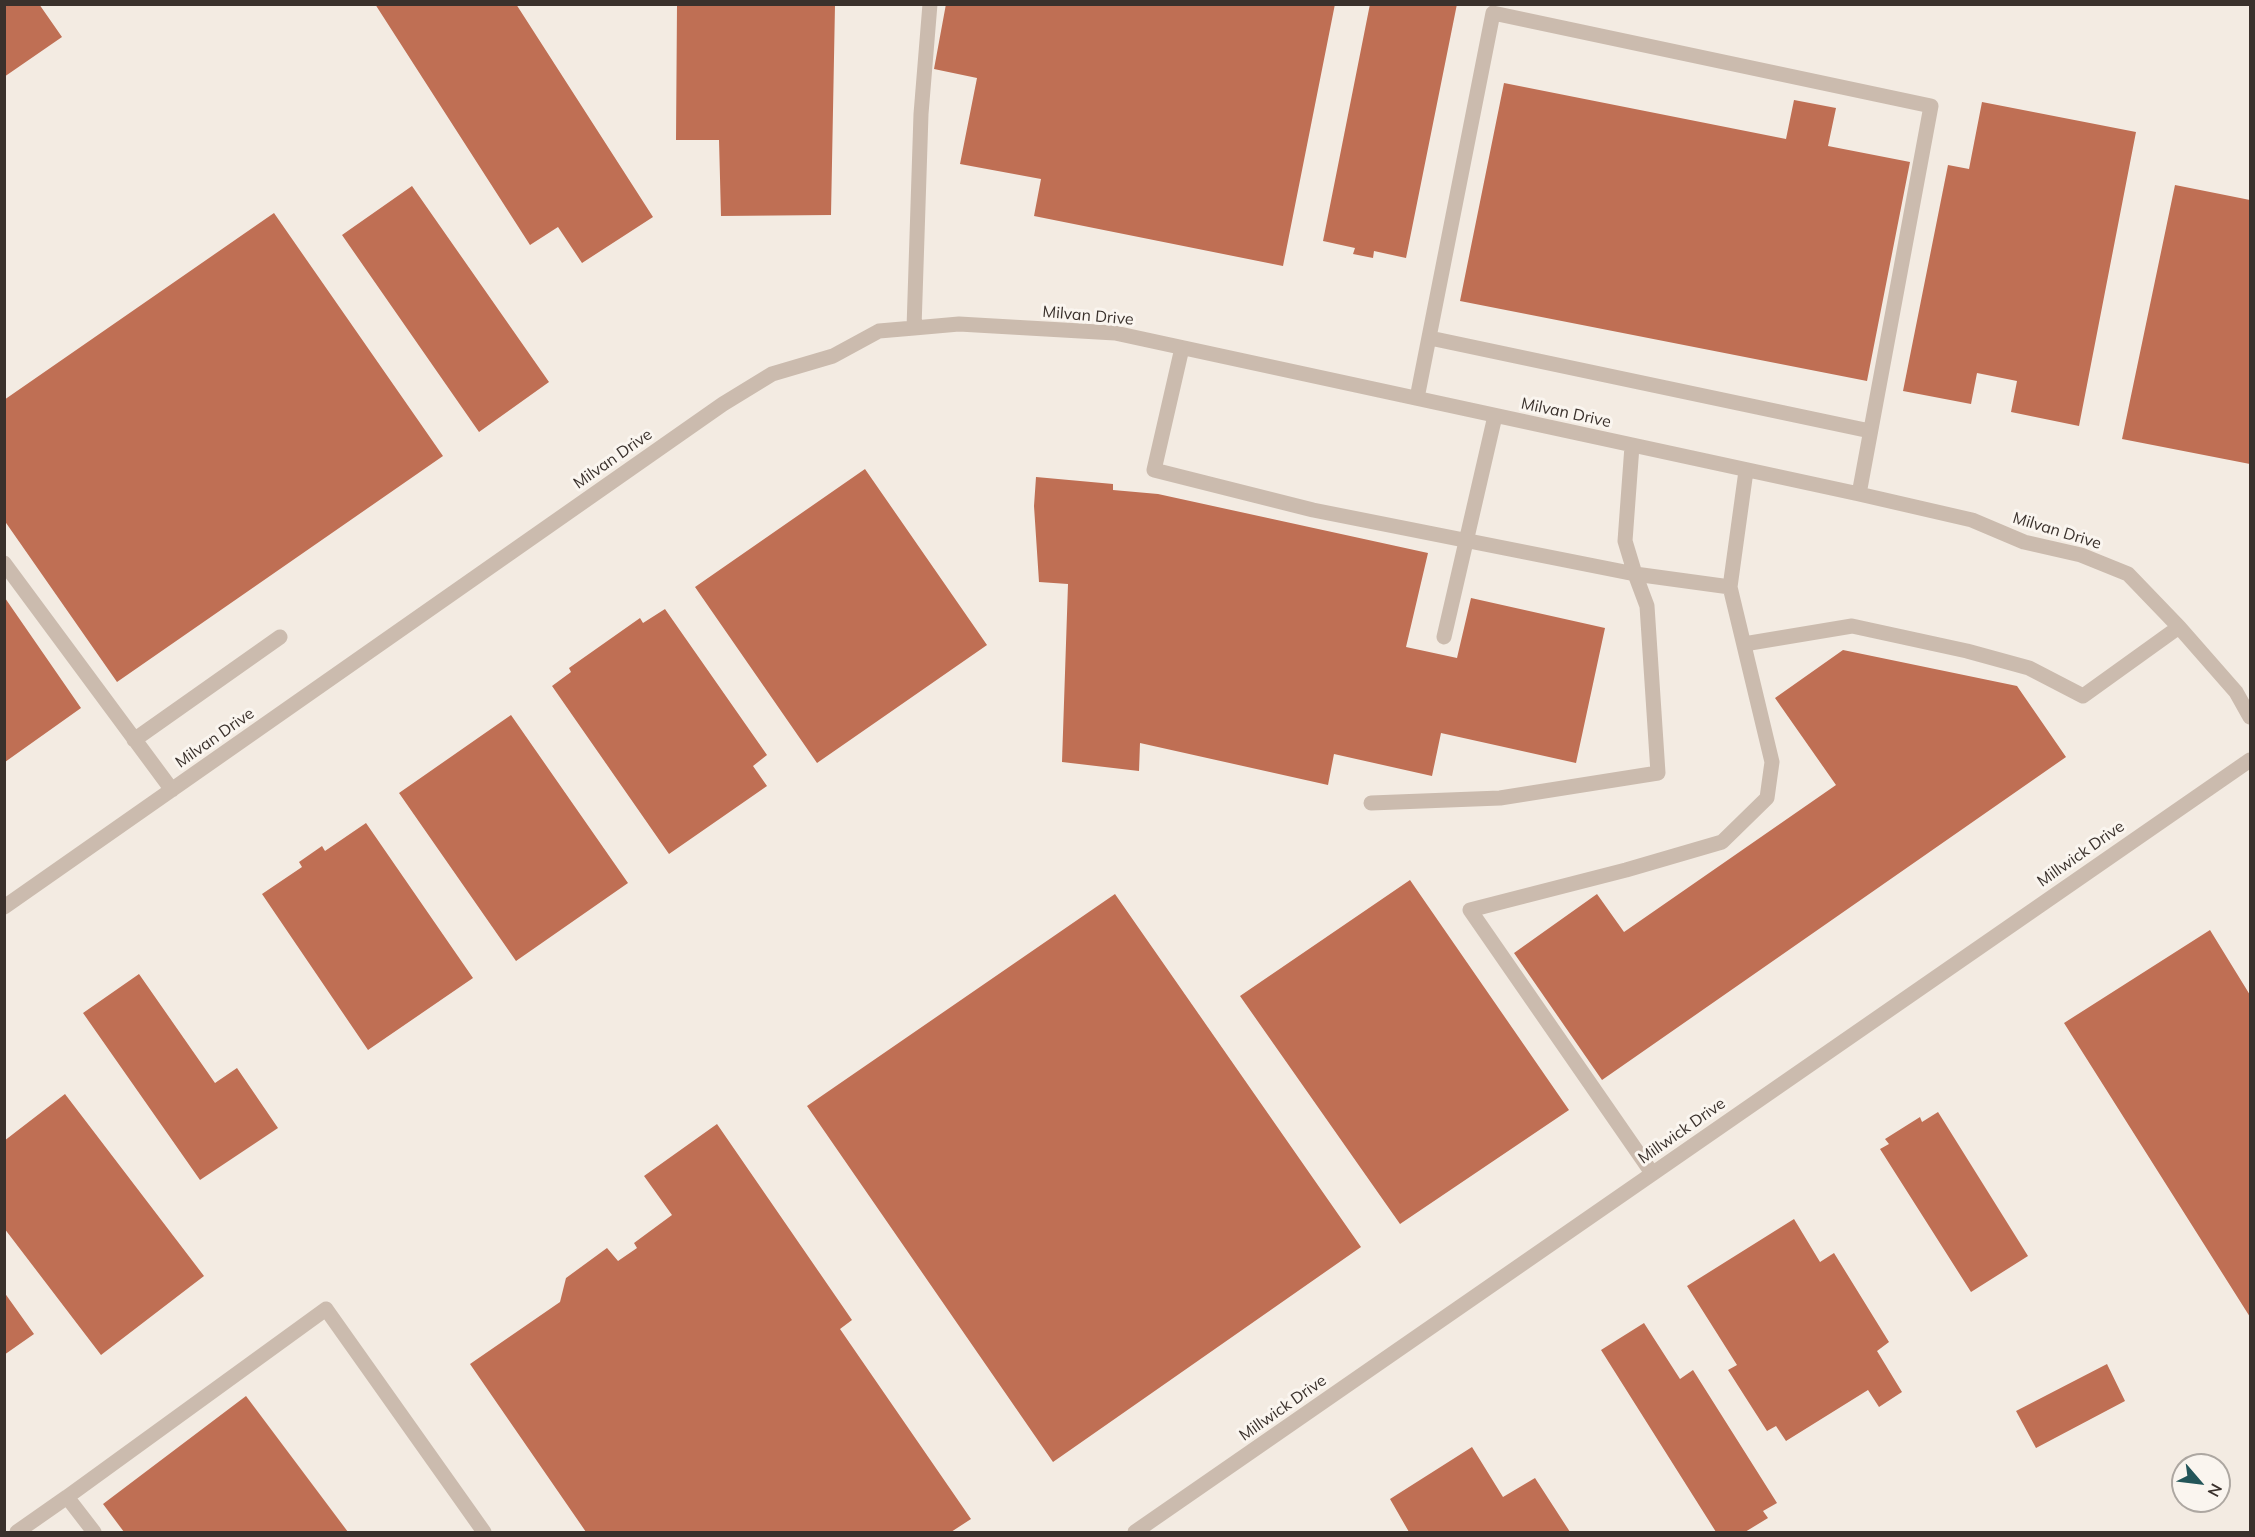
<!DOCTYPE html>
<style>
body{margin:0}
#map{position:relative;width:2255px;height:1537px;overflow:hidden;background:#f3ebe2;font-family:Mulish,sans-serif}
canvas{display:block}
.frame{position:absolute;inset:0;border:6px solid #3a312c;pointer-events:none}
.north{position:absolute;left:2171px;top:1453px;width:60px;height:60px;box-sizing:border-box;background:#faf5ef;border:2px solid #ada7a1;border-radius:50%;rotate:118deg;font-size:16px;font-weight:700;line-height:24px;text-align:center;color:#3a312c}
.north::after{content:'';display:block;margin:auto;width:21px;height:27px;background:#235559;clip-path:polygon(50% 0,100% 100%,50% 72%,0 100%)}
</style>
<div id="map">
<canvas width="2255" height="1537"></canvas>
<div class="frame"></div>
<div class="north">N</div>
</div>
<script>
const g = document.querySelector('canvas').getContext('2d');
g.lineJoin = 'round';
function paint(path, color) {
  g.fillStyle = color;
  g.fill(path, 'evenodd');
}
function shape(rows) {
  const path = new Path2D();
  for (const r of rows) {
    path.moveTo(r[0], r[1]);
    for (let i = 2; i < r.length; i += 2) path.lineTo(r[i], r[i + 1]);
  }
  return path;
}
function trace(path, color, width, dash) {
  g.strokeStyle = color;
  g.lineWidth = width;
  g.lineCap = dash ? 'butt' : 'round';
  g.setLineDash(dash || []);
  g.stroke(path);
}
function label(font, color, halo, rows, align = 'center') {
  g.font = font + ' Mulish,sans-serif';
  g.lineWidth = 6;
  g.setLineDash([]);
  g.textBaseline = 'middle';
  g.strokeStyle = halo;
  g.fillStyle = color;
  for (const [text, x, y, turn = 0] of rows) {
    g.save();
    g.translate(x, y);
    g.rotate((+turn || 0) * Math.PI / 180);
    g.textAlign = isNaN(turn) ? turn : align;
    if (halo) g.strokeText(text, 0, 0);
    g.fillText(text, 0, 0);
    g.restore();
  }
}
const building = shape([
 [4,4,39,4,62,37,4,77],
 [375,4,516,4,653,217,582,263,558,227,530,245],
 [946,4,1335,4,1283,266,1034,216,1041,179,960,164,977,78,934,69],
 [1370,4,1457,4,1406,258,1374,251,1373,258,1353,254,1355,248,1323,241],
 [677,5,835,5,831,215,721,216,719,140,676,140],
 [1504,83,1786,139,1794,100,1836,108,1828,146,1910,162,1867,381,1460,301],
 [1982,102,2136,132,2079,426,2011,412,2017,381,1977,373,1971,404,1903,391,1948,165,1969,169],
 [2175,185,2250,200,2250,464,2122,439],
 [412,186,549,382,479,432,342,235],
 [274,213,443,456,117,682,4,520,4,400],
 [865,469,987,645,817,763,695,587],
 [1036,477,1113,484,1113,490,1158,494,1428,553,1406,647,1457,658,1471,598,1605,628,1576,763,1441,733,1432,776,1334,754,1328,785,1140,743,1139,771,1062,762,1068,584,1039,582,1034,506],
 [5,598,81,708,5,762],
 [665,609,767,755,753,766,767,786,669,854,552,686,571,672,569,668,640,618,643,623],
 [1843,650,2017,686,2066,757,1602,1080,1514,953,1597,894,1624,932,1836,785,1775,698],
 [511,715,628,883,516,961,399,793],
 [366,823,473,978,368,1050,262,894,302,867,299,862,322,846,325,851],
 [1410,880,1569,1110,1400,1224,1240,996],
 [1115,894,1361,1247,1053,1462,807,1106],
 [2210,930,2250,995,2250,1317,2064,1023],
 [139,974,215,1083,237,1068,278,1128,200,1180,83,1013],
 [65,1094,204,1276,101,1355,4,1228,4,1141],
 [1938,1112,2028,1256,1971,1292,1880,1149,1889,1144,1885,1139,1920,1117,1922,1122],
 [717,1124,852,1320,840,1329,971,1519,951,1532,586,1532,470,1364,560,1302,566,1278,607,1248,618,1261,637,1248,634,1243,672,1215,644,1176],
 [1794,1219,1820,1262,1834,1253,1889,1342,1877,1351,1902,1392,1879,1407,1868,1390,1786,1441,1776,1426,1767,1431,1728,1370,1737,1365,1687,1286],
 [4,1292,34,1334,4,1355],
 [1644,1323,1680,1379,1693,1370,1777,1503,1763,1511,1768,1518,1745,1532,1716,1532,1601,1350],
 [2107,1364,2125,1401,2036,1448,2016,1411],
 [246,1396,348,1532,124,1532,103,1504],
 [1472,1447,1503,1497,1535,1478,1570,1532,1409,1532,1390,1499]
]);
const minor = shape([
 [914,328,921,114,930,4],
 [1430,338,1870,431],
 [1182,348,1154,470,1313,510,1635,574,1730,587],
 [1417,398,1493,13,1931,106,1859,494],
 [4,563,172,790],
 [1444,637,1495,416],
 [1744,644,1852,626,1967,651,2029,668,2083,696,2179,627],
 [134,740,280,637],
 [1371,803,1500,798,1658,773,1647,606,1635,574,1625,541,1632,446],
 [4,907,723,404,772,374,833,356,879,331,914,328,959,324,1115,333,1859,494,1972,520,2024,542,2081,555,2128,574,2179,627,2236,692,2250,717],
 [1652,1173,1470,910,1626,870,1722,842,1767,798,1772,762,1730,587,1746,471],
 [67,1497,326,1309,484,1532],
 [17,1532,67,1497,94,1532],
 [1135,1532,2250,760]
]);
const streetNames = [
 ["Milvan Drive",1088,316,5],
 ["Milvan Drive",1566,413,12],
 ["Milvan Drive",613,459,-35],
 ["Milvan Drive",2057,531,17],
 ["Milvan Drive",215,738,-35],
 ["Millwick Drive",2081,854,-35],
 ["Millwick Drive",1682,1131,-35],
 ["Millwick Drive",1283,1408,-35]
];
paint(building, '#bf6f54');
trace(minor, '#cbbbae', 15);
label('16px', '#3a312c', '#faf5ef', streetNames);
</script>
